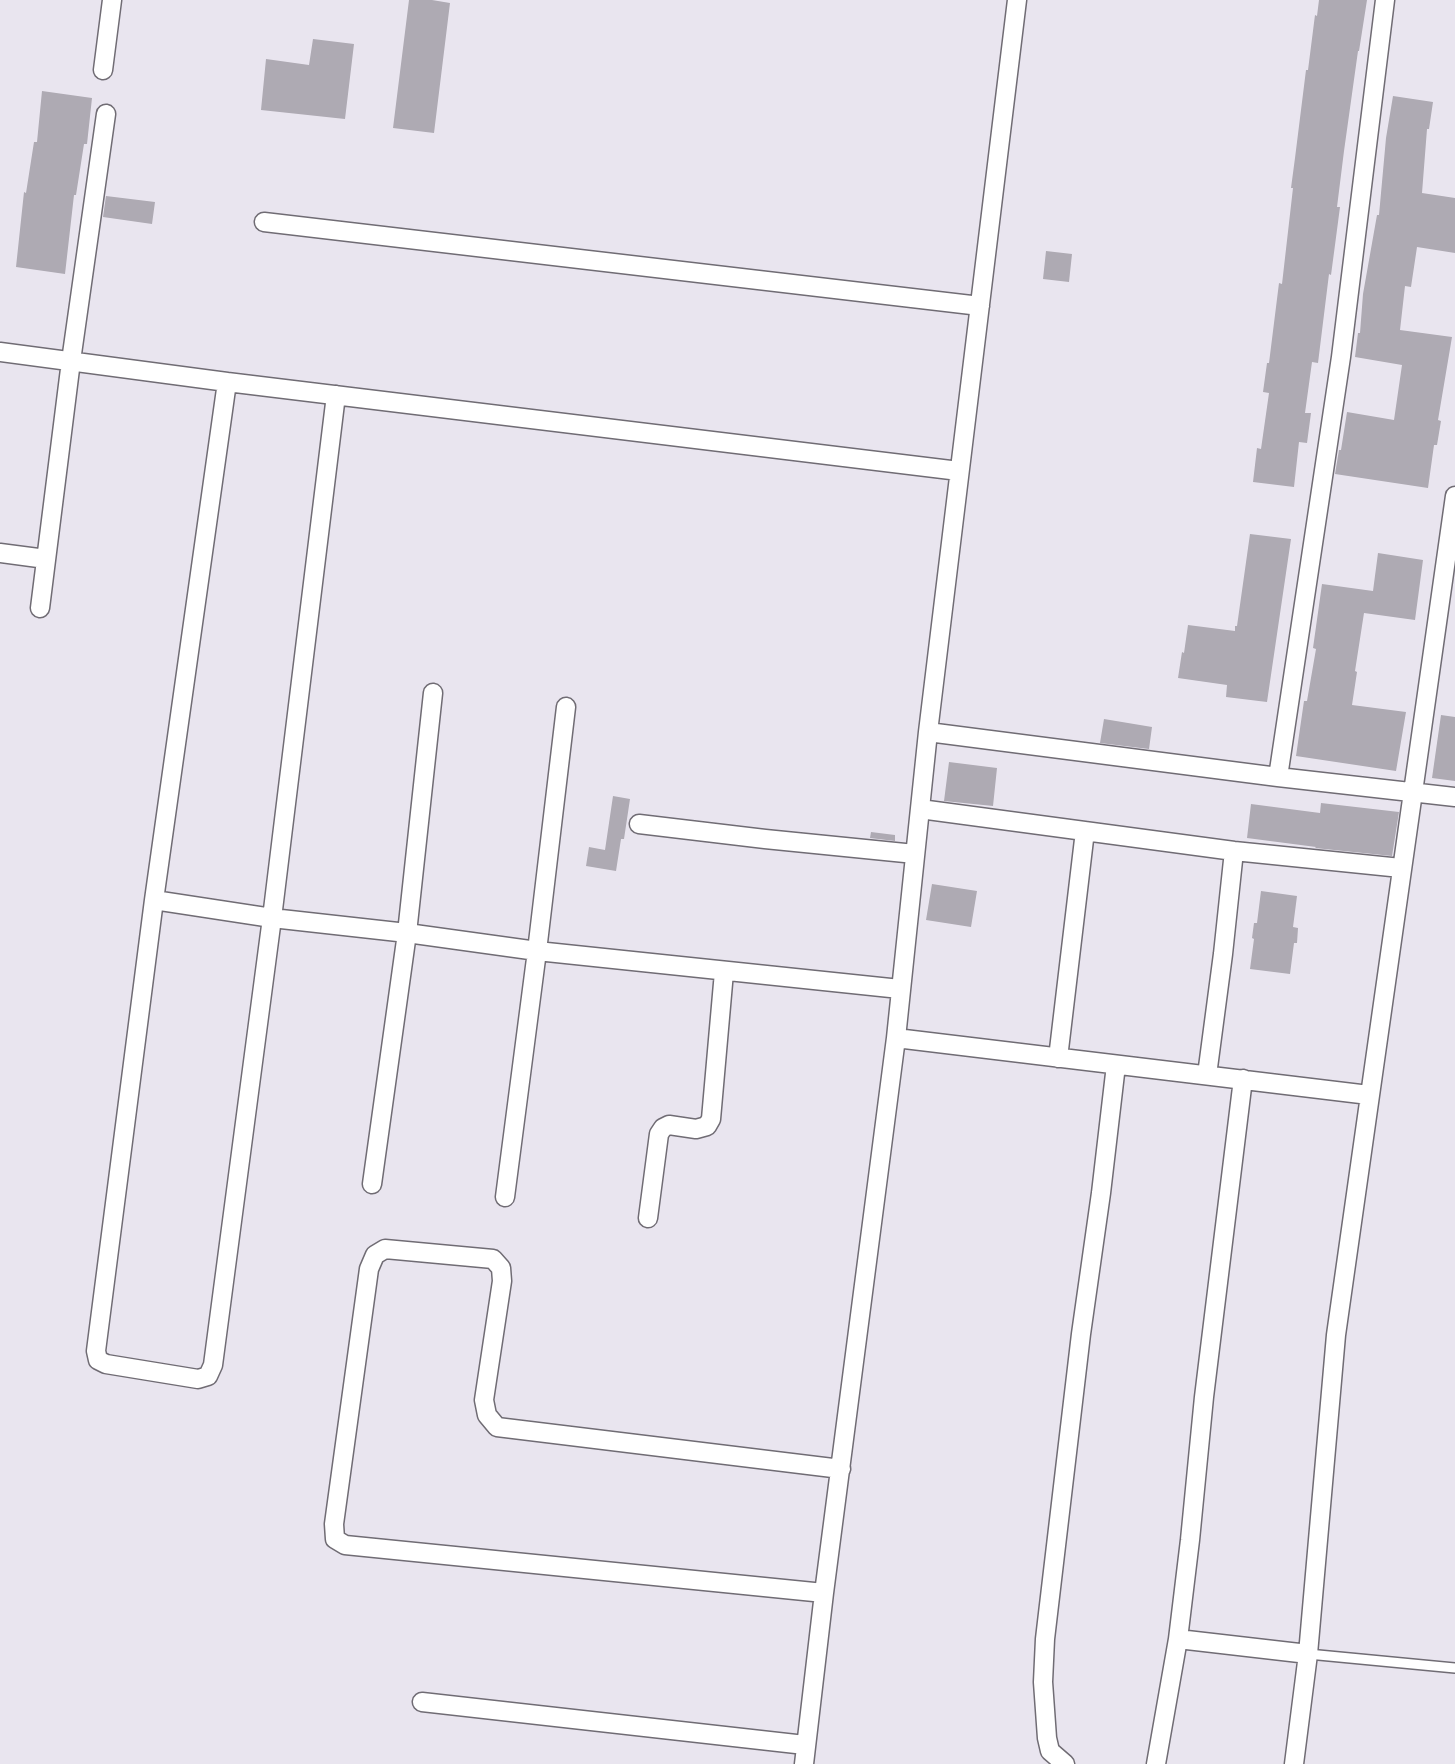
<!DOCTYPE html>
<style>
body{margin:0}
canvas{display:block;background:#e9e5ef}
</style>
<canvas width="1455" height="1764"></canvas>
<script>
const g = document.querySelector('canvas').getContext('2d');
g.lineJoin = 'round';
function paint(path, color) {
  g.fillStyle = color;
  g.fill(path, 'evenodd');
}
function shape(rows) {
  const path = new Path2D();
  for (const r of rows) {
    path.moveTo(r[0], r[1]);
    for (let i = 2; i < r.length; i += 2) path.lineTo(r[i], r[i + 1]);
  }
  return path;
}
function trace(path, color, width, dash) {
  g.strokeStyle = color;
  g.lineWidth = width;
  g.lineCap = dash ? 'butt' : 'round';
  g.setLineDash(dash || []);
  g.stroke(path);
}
const building = shape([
 [409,0,432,0,450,3,434,133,393,128],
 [1319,0,1367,0,1359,51,1358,51,1344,151,1337,207,1340,207,1335,245,1331,275,1329,274,1318,363,1312,362,1305,413,1311,413,1307,443,1299,442,1294,487,1253,482,1257,448,1261,449,1269,393,1263,392,1267,363,1269,363,1279,283,1282,284,1293,188,1291,188,1295,158,1306,70,1308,70,1315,15,1317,16],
 [313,39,354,44,345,119,261,110,266,59,309,65],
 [42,91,92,98,87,144,84,144,76,195,74,195,65,274,16,267,24,192,26,193,34,142,37,142],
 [1393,96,1433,102,1429,129,1427,129,1422,193,1455,198,1455,253,1417,247,1411,287,1405,286,1400,330,1452,337,1438,420,1441,421,1437,445,1434,445,1428,488,1335,474,1339,450,1341,450,1347,412,1394,420,1402,365,1355,357,1358,333,1360,333,1363,294,1377,215,1379,215,1386,138],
 [106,196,155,202,152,224,103,217],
 [1046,251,1072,254,1069,282,1043,279],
 [1250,534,1291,539,1267,702,1226,697,1227,685,1178,678,1182,652,1184,653,1188,625,1235,631,1235,626,1237,626],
 [1378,553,1423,560,1415,620,1364,613,1355,671,1357,672,1352,705,1406,712,1396,771,1296,756,1304,701,1307,701,1316,649,1313,648,1322,584,1373,591],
 [1441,715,1455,717,1455,781,1432,778],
 [1104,719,1152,727,1149,749,1100,743],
 [949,762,997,768,993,806,944,801],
 [613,796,630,799,624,839,621,839,616,871,586,866,589,847,605,850],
 [1321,803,1399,812,1392,856,1315,848,1316,847,1247,838,1251,804,1320,813],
 [871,832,895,835,895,841,870,838],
 [932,884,977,891,971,927,926,920],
 [1261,891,1297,896,1293,927,1298,928,1297,943,1294,943,1290,974,1250,969,1254,939,1252,938,1254,923,1257,923]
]);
const lane = shape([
 [1308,1654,1455,1668]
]);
const street = shape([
 [103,70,112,0],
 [264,222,980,306],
 [0,352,227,382,959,471],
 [227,382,154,900,96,1351,98,1360,106,1364,198,1379,208,1376,213,1365,272,918,336,395],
 [0,553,46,559],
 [40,608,71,361,106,114],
 [928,732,1278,777,1455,797],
 [1278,777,1341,357,1385,0],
 [920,809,1234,851,1401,868],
 [639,824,765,839,915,854],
 [154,900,272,918,407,933,537,951,900,989],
 [896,1038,1369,1095],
 [1058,1058,1085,831],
 [1207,1075,1223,954,1234,851],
 [372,1184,407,933,433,693],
 [505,1197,537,951,566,707],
 [648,1218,659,1134,663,1128,669,1125,696,1129,707,1126,711,1119,724,972],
 [824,1593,345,1545,335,1539,334,1524,369,1269,375,1255,385,1249,493,1259,501,1268,502,1281,484,1400,487,1415,497,1427,841,1469],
 [1178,1639,1308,1654],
 [422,1702,805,1745],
 [804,1764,824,1593,896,1038,928,732,1017,0],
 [1065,1764,1050,1751,1047,1738,1043,1682,1045,1639,1081,1334,1101,1193,1116,1065],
 [1156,1764,1178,1639,1190,1540,1204,1397,1243,1079],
 [1294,1764,1308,1654,1336,1335,1455,496]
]);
paint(building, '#aeaab3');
trace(lane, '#706c74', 12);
trace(street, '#706c74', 21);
trace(lane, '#fff', 9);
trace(street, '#fff', 18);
</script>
